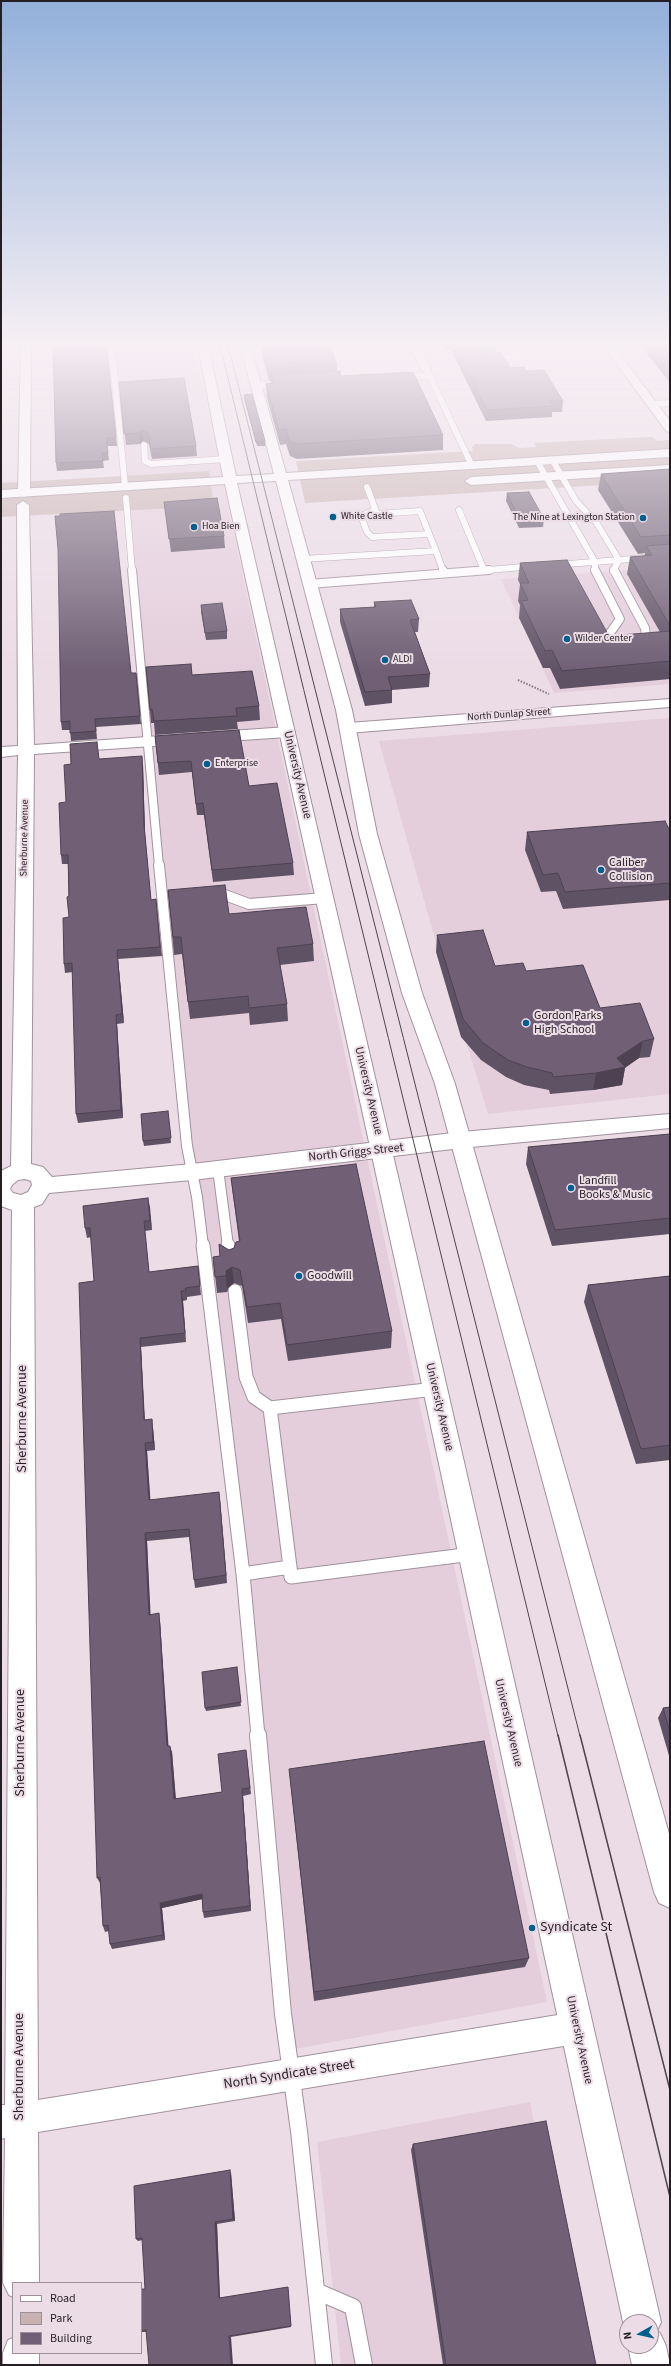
<!DOCTYPE html>
<style>
body{margin:0}
#map{position:relative;width:671px;height:2366px;overflow:hidden;background:#ecdce6;font-family:"Source Sans 3",sans-serif}
canvas{display:block}
.frame{position:absolute;inset:0;border:2px solid #251f23;pointer-events:none}
.legend{position:absolute;left:12px;top:2282px;width:130px;height:72px;box-sizing:border-box;background:#ecdce6;border:1px solid #9c9098;margin:0;padding:5px 7px;list-style:none;font-size:12px;color:#251f23}
.legend li{display:flex;align-items:center;gap:8px;height:20px}
.legend b{width:20px;border:1px solid #9c9098}
.north{position:absolute;left:619px;top:2314px;width:40px;height:40px;box-sizing:border-box;background:#ecdce6;border:1px solid #9c9098;border-radius:50%;rotate:262deg;font-size:11px;font-weight:700;line-height:16px;text-align:center;color:#251f23}
.north::after{content:'';display:block;margin:auto;width:14px;height:18px;background:#005f8f;clip-path:polygon(50% 0,100% 100%,50% 72%,0 100%)}
</style>
<div id="map">
<canvas width="671" height="2366"></canvas>
<div class="frame"></div>
<ul class="legend">
<li><b style="height:5px;background:#fff"></b>Road</li>
<li><b style="height:11px;background:#c7b1b1"></b>Park</li>
<li><b style="height:11px;background:#705f75"></b>Building</li>
</ul>
<div class="north">N</div>
</div>
<script>
const g = document.querySelector('canvas').getContext('2d');
g.lineJoin = 'round';
function paint(path, color) {
  g.fillStyle = color;
  g.fill(path, 'evenodd');
}
function shape(rows) {
  const path = new Path2D();
  for (const r of rows) {
    path.moveTo(r[0], r[1]);
    for (let i = 2; i < r.length; i += 2) path.lineTo(r[i], r[i + 1]);
  }
  return path;
}
function trace(path, color, width, dash) {
  g.strokeStyle = color;
  g.lineWidth = width;
  g.lineCap = dash ? 'butt' : 'round';
  g.setLineDash(dash || []);
  g.stroke(path);
}
function label(font, color, halo, rows, align = 'center') {
  g.font = font + ' "Source Sans 3",sans-serif';
  g.lineWidth = 4;
  g.setLineDash([]);
  g.textBaseline = 'middle';
  g.strokeStyle = halo;
  g.fillStyle = color;
  for (const [text, x, y, turn = 0] of rows) {
    g.save();
    g.translate(x, y);
    g.rotate((+turn || 0) * Math.PI / 180);
    g.textAlign = isNaN(turn) ? turn : align;
    if (halo) g.strokeText(text, 0, 0);
    g.fillText(text, 0, 0);
    g.restore();
  }
}
const built = shape([
 [113,341,193,341,547,2002,295,2049,192,1172],
 [670,567,670,684,554,693,501,579],
 [670,718,670,1094,488,1114,433,932,379,741],
 [530,2102,582,2365,341,2365,317,2142]
]);
const green = shape([
 [647,437,653,437,656,441,670,440,670,481,305,503,296,461,473,451,472,447,475,444,512,444,519,448,536,447,534,443],
 [209,471,214,506,1,517,1,483]
]);
const path = shape([
 [518,680,549,694]
]);
const laneFar4 = shape([
 [111,341,125,486],
 [491,359,518,357,508,341],
 [427,370,472,466],
 [402,377,429,376],
 [257,386,281,384],
 [651,404,670,403],
 [144,445,145,461,151,464,226,459],
 [537,461,595,562,595,571],
 [553,461,576,501,596,522,619,560,613,571],
 [126,498,132,571],
 [375,510,361,516,367,532,372,537,429,534],
 [459,510,484,570],
 [436,551,443,571],
 [302,559,436,551,420,511,377,514,367,487],
 [555,565,670,556],
 [477,571,534,566]
]);
const laneFar3 = shape([
 [132,570,159,866],
 [443,570,444,573],
 [595,570,620,619,610,633,612,639,621,644],
 [614,570,645,628,646,636,640,644],
 [309,584,489,570]
]);
const laneFar2 = shape([
 [159,865,187,1146,197,1197,203,1246],
 [213,896,225,895,249,904,325,898],
 [218,1169,228,1246]
]);
const laneFar1 = shape([
 [203,1245,243,1574,258,1736],
 [228,1245,230,1259],
 [235,1291,246,1377,254,1397,270,1408],
 [290,1567,270,1408,435,1389],
 [243,1574,290,1567,291,1577,472,1554]
]);
const lane = shape([
 [258,1735,283,2014,299,2131,324,2365],
 [316,2291,353,2307,364,2365]
]);
const street = shape([
 [21,341,31,341,30,493,24,497,18,493,21,341],
 [407,341,417,341,431,369,430,371,422,371,407,341],
 [600,341,610,341,670,421,670,432,666,431,600,341],
 [23,501,29,505,34,745,287,727,295,732,287,737,34,754,31,1164,43,1167,52,1177,192,1164,461,1132,670,1114,670,1128,461,1148,192,1180,49,1193,42,1204,34,1207,38,2100,576,2012,587,2017,592,2028,587,2039,576,2044,38,2132,39,2283,13,2283,13,2297,9,2295,3,2283,5,2138,1,2139,1,2105,5,2105,12,1210,1,1206,1,1171,11,1166,18,755,1,757,1,747,18,746,17,505,23,501],
 [25,1179,31,1181,32,1185,28,1192,21,1195,13,1193,10,1189,12,1185,18,1180,25,1179],
 [670,699,670,707,348,733,340,728,348,723,670,699],
 [13,2338,13,2353,39,2353,39,2365,3,2365,3,2353,8,2340,13,2338]
]);
const secondary = shape([
 [197,341,207,341,236,476,274,474,239,341,249,341,286,473,670,449,670,457,288,480,352,710,377,834,422,993,455,1084,670,1837,670,1908,659,1903,654,1892,435,1084,402,993,359,834,336,710,276,481,237,483,442,1366,661,2322,657,2331,660,2333,666,2346,670,2365,632,2365,628,2346,651,2346,651,2322,627,2322,627,2331,623,2322,418,1366,225,484,1,498,1,490,223,477,197,341],
 [670,465,670,473,471,485,465,481,471,477,670,465]
]);
const tramFar1 = shape([
 [219,341,558,1736],
 [227,341,580,1736]
]);
const tram = shape([
 [558,1735,670,2197],
 [580,1735,670,2090]
]);
const wall = shape([
 [106,341,117,446,107,446,109,460,103,461,104,468,57,471,56,463],
 [441,341,495,341,497,343,496,352,510,368,526,371,563,401,562,412,552,412,552,417,486,421,451,350,446,351],
 [637,341,670,341,670,383],
 [262,343,326,344,337,365,337,372,341,376,443,435,443,450,297,459,290,456,286,444,280,445,267,398,266,384,271,383,271,381,269,381,262,354],
 [119,382,196,446,197,456,152,459,149,444,143,441,140,444,126,445],
 [244,395,265,441,265,446,257,446,244,399],
 [670,469,670,679,560,689,550,668,543,668,519,618,520,605,518,601,520,584,518,580,520,563,609,636,660,632,627,574,630,557,645,556,645,553,638,554,598,490,601,474],
 [507,493,544,519,543,527,519,528,506,501],
 [164,502,224,536,225,548,171,552],
 [374,602,419,619,418,632,415,632,430,674,429,687,392,690,392,703,365,706,340,622,340,609,374,607],
 [201,605,227,631,227,639,206,640,201,612],
 [146,667,192,675,259,706,260,720,237,722,238,729,155,735,154,723,151,723],
 [131,673,136,673,141,724,96,727,97,739,71,741,70,730,62,730,61,722],
 [155,736,249,786,293,863,294,875,213,882,204,815,197,815,192,772,159,775],
 [99,759,143,765,145,834,151,900,156,899,162,956,118,959,124,1023,117,1024,123,1118,78,1123,76,1114,73,972,65,973,64,964,69,917,68,864,62,864,61,855,71,764],
 [670,831,670,900,563,909,556,891,541,892,525,850,527,832],
 [168,890,229,914,313,944,314,961,280,965,287,1004,288,1021,250,1025,249,1013,190,1019,182,954,174,955],
 [437,935,495,966,526,971,600,1008,654,1039,650,1057,639,1058,625,1067,622,1085,593,1090,550,1094,549,1090,524,1085,506,1077,481,1060,461,1037,436,952],
 [168,1111,171,1143,144,1146,143,1141],
 [670,1134,670,1234,552,1246,526,1164,528,1147],
 [231,1178,392,1331,391,1348,288,1361,281,1319,248,1323,242,1286,234,1283,228,1288,227,1292,217,1293,213,1257,220,1256,219,1244,229,1250,234,1248,239,1241,233,1195],
 [148,1198,152,1230,145,1231,149,1272,198,1266,201,1295,187,1297,187,1300,183,1301,186,1342,141,1347,145,1420,153,1428,155,1450,147,1451,150,1500,220,1500,227,1583,195,1588,189,1537,147,1541,150,1615,160,1621,168,1746,172,1752,176,1799,222,1792,247,1757,251,1794,243,1796,251,1911,204,1918,203,1912,202,1899,162,1908,165,1940,112,1949,110,1944,109,1931,105,1932,103,1926,100,1883,97,1878,94,1281,91,1237,87,1238,85,1228],
 [670,1276,670,1460,636,1464,584,1302,588,1285],
 [237,1667,241,1706,206,1711,205,1708],
 [670,1707,670,1759,658,1718,663,1708],
 [289,1769,529,1958,525,1967,314,2001],
 [413,2144,596,2365,443,2365,411,2150],
 [231,2173,235,2221,217,2224,220,2298,288,2288,291,2327,231,2337,146,2332,141,2332,141,2289,145,2289,143,2240,138,2241,136,2239]
]);
const shadedWall = shape([
 [474,344,473,355,470,349],
 [142,430,143,441,140,444,139,433],
 [142,756,143,765,145,834,144,825],
 [117,950,118,959,124,1023,122,1014],
 [116,1015,117,1024,123,1118,121,1110],
 [643,1041,639,1058,625,1068,622,1085,593,1090,596,1073],
 [148,1198,150,1207,152,1230,150,1221],
 [232,1267,234,1283,228,1288,227,1292,226,1276,226,1271],
 [181,1291,183,1301,186,1342,185,1333],
 [140,1338,141,1347,145,1429,144,1420],
 [152,1419,153,1428,155,1450,153,1442],
 [145,1443,147,1451,151,1508,149,1500],
 [219,1492,220,1500,227,1583,226,1575],
 [145,1533,147,1541,151,1623,149,1615],
 [159,1613,160,1621,169,1753,167,1746],
 [170,1746,172,1752,176,1805,174,1799],
 [242,1789,243,1796,251,1911,250,1906],
 [202,1894,203,1899,162,1908,165,1940,163,1935,160,1903],
 [230,2170,231,2173,235,2221,233,2219],
 [215,2222,217,2224,220,2300,219,2298],
 [229,2336,231,2337,233,2365,231,2365]
]);
const building = shape([
 [56,341,106,341,116,438,106,438,108,453,102,453,103,461,56,463,53,342,56,341],
 [302,341,325,341,326,344,330,344,337,365,269,369,262,343,302,341],
 [452,341,495,341,497,343,474,344,470,349,475,353,501,352,510,368,524,367,526,371,544,370,563,401,550,401,553,406,487,410,452,341],
 [646,341,670,341,670,372,646,341],
 [340,371,341,376,413,372,443,435,297,444,289,441,286,429,279,430,266,384,273,383,271,375,340,371],
 [184,378,196,446,151,449,148,433,142,430,139,433,124,434,119,382,184,378],
 [252,394,265,441,256,442,244,395,252,394],
 [670,469,670,535,641,537,601,474,670,469],
 [529,492,544,519,520,521,507,493,529,492],
 [217,498,224,536,169,539,164,502,217,498],
 [114,511,131,673,136,673,140,716,95,719,96,731,70,733,70,721,61,722,58,549,55,516,60,516,60,514,114,511],
 [670,544,670,626,630,557,652,555,646,546,670,544],
 [567,560,609,636,670,631,670,661,562,671,552,650,545,651,521,601,528,600,520,583,529,583,520,563,567,560],
 [411,600,419,619,410,620,430,674,388,677,392,690,365,692,340,609,376,607,374,602,411,600],
 [222,603,227,631,205,633,201,605,222,603],
 [191,664,192,675,252,671,259,706,236,708,237,716,154,721,152,709,150,710,146,667,191,664],
 [239,730,249,786,277,783,293,863,212,870,203,803,196,804,191,761,158,763,155,736,239,730],
 [97,742,99,759,142,756,144,825,151,900,156,899,160,947,117,950,122,1014,116,1015,121,1110,76,1114,72,963,64,964,63,918,69,917,67,897,69,896,68,855,61,855,59,803,66,802,64,765,71,764,70,744,97,742],
 [665,821,670,831,670,883,565,892,558,873,543,875,527,832,665,821],
 [225,885,229,914,306,907,313,944,277,948,287,1004,249,1008,248,996,188,1002,181,937,173,937,168,890,225,885],
 [483,930,495,966,523,963,526,971,583,965,600,1008,640,1003,654,1039,643,1041,617,1058,625,1067,596,1073,553,1077,552,1073,527,1067,508,1060,483,1043,463,1019,437,935,483,930],
 [168,1111,171,1138,143,1141,141,1114,168,1111],
 [670,1134,670,1218,555,1230,528,1147,670,1134],
 [356,1164,392,1331,287,1345,280,1303,247,1307,240,1270,232,1267,226,1271,226,1276,215,1277,213,1257,220,1256,219,1244,229,1250,234,1248,236,1242,240,1241,231,1178,356,1164],
 [148,1198,150,1221,144,1221,149,1272,198,1266,200,1286,185,1288,186,1291,181,1291,185,1333,140,1338,144,1420,152,1419,153,1442,145,1443,149,1500,219,1492,226,1575,194,1580,189,1529,145,1533,149,1615,159,1613,167,1746,170,1746,174,1799,222,1792,218,1754,246,1750,250,1788,242,1789,250,1906,203,1912,202,1894,160,1903,163,1935,110,1944,108,1925,103,1926,100,1877,97,1878,79,1283,94,1281,90,1228,85,1228,83,1206,148,1198],
 [670,1276,670,1445,641,1449,588,1285,670,1276],
 [237,1667,241,1702,205,1708,202,1672,237,1667],
 [670,1707,670,1732,663,1708,670,1707],
 [484,1741,529,1958,314,1992,289,1769,484,1741],
 [546,2121,596,2365,446,2365,413,2144,546,2121],
 [230,2170,233,2219,215,2222,219,2298,288,2287,291,2326,229,2336,231,2365,149,2365,146,2330,141,2331,141,2289,145,2289,142,2238,136,2239,134,2186,230,2170]
]);
const markers = [
 [333,517,4,"#005f8f"],
 [643,518,4,"#005f8f"],
 [194,527,4,"#005f8f"],
 [567,639,4,"#005f8f"],
 [385,660,4,"#005f8f"],
 [207,764,4,"#005f8f"],
 [601,870,4,"#005f8f"],
 [526,1023,4,"#005f8f"],
 [571,1188,4,"#005f8f"],
 [299,1276,4,"#005f8f"],
 [532,1928,4,"#005f8f"]
];
const farPoinames = [
 ["White Castle",341,517],
 ["The Nine at Lexington Station",635,518,"right"],
 ["Hoa Bien",202,527],
 ["Wilder Center",575,639],
 ["ALDI",393,660],
 ["Enterprise",215,764]
];
const farStreetnames = [
 ["North Dunlap Street",509,715,-4],
 ["Sherburne Avenue",25,838,-89]
];
const streetNames = [
 ["University Avenue",297,775,77],
 ["University Avenue",368,1091,77],
 ["North Griggs Street",356,1153,-6],
 ["University Avenue",439,1407,77],
 ["University Avenue",508,1723,77],
 ["University Avenue",579,2040,78]
];
const poiNames = [
 ["Caliber",609,863],
 ["Collision",609,877],
 ["Gordon Parks",534,1016],
 ["High School",534,1030],
 ["Landfill",579,1181],
 ["Books & Music",579,1195],
 ["Goodwill",307,1276]
];
const nearStreetnames = [
 ["Sherburne Avenue",23,1419,-90],
 ["Sherburne Avenue",21,1743,-90],
 ["Sherburne Avenue",20,2067,-90],
 ["North Syndicate Street",289,2075,-9]
];
const nearPoinames = [
 ["Syndicate St",540,1928]
];
paint(built, '#e4cedc');
paint(green, '#c7b1b1');
trace(laneFar4, '#a1929c', 7);
trace(laneFar3, '#a1929c', 10);
trace(laneFar2, '#a1929c', 12);
trace(laneFar1, '#a1929c', 15);
trace(lane, '#a1929c', 18);
trace(street, '#a1929c', 2);
trace(secondary, '#a1929c', 2);
trace(path, '#877c83', 2, [1.5, 1.5]);
trace(laneFar4, '#fff', 6);
trace(laneFar3, '#fff', 8);
trace(laneFar2, '#fff', 10);
trace(laneFar1, '#fff', 13);
trace(lane, '#fff', 16);
paint(street, '#fff');
paint(secondary, '#fff');
trace(tramFar1, '#4d454a', 1);
trace(tram, '#4d454a', 1.5);
paint(wall, '#605265');
paint(shadedWall, '#4e4252');
paint(building, '#705f75');
trace(building, '#4e4252', 1);
const sky = g.createLinearGradient(0, 0, 0, 672);
sky.addColorStop(0, '#92b0da');
sky.addColorStop(0.51, '#f6eff4');
sky.addColorStop(1, '#f6eff400');
g.fillStyle = sky;
g.fillRect(0, 0, 671, 672);
for (const [x, y, r, color] of markers) {
  const dot = new Path2D();
  dot.arc(x, y, r, 0, 2 * Math.PI);
  g.fillStyle = color;
  g.fill(dot);
  trace(dot, '#ecdce6', 1.5);
}
label('10px', '#251f23', '#ecdce6', farPoinames, 'left');
label('10px', '#251f23', '#ecdce6', farStreetnames);
label('12px', '#251f23', '#ecdce6', streetNames);
label('12px', '#251f23', '#ecdce6', poiNames, 'left');
label('14px', '#251f23', '#ecdce6', nearStreetnames);
label('14px', '#251f23', '#ecdce6', nearPoinames, 'left');
</script>
